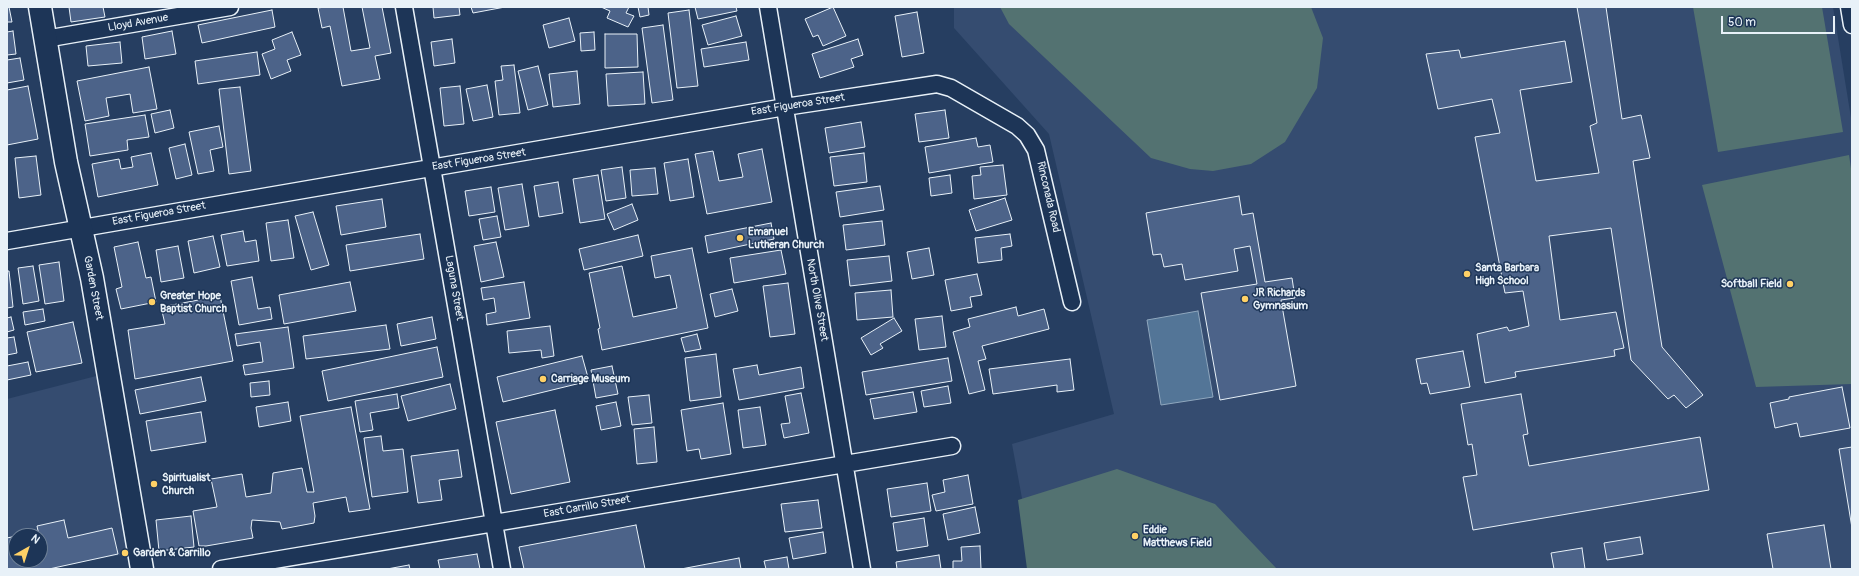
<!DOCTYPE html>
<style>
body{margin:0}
#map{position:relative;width:1859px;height:576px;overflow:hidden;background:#263e61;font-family:Pangolin,sans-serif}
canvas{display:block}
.frame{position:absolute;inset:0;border:8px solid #e8f1f8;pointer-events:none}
.north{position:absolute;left:8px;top:528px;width:40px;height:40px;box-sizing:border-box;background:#1d3557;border:1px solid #6e8097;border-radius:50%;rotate:39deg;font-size:11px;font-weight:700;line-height:16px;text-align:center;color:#e8f1f8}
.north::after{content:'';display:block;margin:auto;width:14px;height:18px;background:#ffd166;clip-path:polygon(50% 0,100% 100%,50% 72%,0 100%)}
.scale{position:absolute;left:1721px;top:16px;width:114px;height:18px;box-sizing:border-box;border:2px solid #e8f1f8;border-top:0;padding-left:5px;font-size:12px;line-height:14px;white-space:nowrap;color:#e8f1f8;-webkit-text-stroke:3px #1d3557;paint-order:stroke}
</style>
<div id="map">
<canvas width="1859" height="576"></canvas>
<div class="frame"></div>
<div class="north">N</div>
<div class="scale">50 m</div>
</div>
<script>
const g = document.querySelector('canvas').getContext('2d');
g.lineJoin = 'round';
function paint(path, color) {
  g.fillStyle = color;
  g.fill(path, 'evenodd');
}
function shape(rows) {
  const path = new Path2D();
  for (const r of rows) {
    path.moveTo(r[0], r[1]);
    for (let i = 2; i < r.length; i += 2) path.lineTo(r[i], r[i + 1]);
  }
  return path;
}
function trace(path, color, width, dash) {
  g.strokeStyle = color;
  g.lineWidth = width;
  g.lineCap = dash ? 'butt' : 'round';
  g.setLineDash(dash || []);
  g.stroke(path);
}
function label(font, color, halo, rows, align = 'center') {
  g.font = font + ' Pangolin,sans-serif';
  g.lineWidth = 3;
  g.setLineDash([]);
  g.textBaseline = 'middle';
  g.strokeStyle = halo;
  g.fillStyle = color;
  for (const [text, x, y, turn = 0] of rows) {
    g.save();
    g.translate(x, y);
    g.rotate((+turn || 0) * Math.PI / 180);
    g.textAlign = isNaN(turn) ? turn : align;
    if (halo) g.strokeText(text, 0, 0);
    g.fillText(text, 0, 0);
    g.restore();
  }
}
const built = shape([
 [954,7,1833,7,1852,124,1852,569,1035,569,1012,444,1114,414,1049,134,954,28],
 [108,373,138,552,39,569,7,569,7,399],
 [16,536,40,536,40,560,16,560]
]);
const green = shape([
 [1000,7,1311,7,1323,38,1317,88,1285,142,1251,164,1213,171,1190,169,1151,158,1009,24],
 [1693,7,1822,7,1843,132,1718,152],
 [1849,155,1852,175,1852,384,1756,387,1702,185],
 [1117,469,1215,504,1277,569,1027,569,1018,500]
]);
const water = shape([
 [1198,311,1213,397,1161,405,1147,320,1198,311]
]);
const building = shape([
 [7,7,9,7,12,22,7,22,7,7],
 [69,7,103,7,105,17,71,22,69,7],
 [325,7,343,7,351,51,370,48,362,7,382,7,391,53,375,56,380,79,342,86,330,26,322,28,318,8,325,7],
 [433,7,459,7,460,15,434,18,433,7],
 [471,7,505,7,473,13,471,7],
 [601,7,629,7,626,13,634,16,628,27,607,18,610,11,601,7],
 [638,7,648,7,649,15,640,17,638,7],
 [695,7,736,7,737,11,698,19,695,7],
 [833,7,846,36,823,46,818,35,813,37,805,19,833,7],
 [1577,7,1606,7,1622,119,1641,115,1650,158,1633,161,1662,347,1703,395,1686,408,1674,395,1668,399,1631,360,1611,228,1549,236,1560,320,1616,312,1624,348,1614,350,1615,356,1515,372,1516,377,1485,383,1477,334,1507,327,1509,331,1529,326,1523,291,1505,293,1475,137,1500,133,1492,99,1438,109,1426,54,1459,50,1461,58,1565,41,1572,82,1520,90,1536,181,1599,173,1590,126,1597,123,1577,7],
 [272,10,275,27,202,43,198,25,272,10],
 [689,10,698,86,677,88,668,13,689,10],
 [917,12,924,53,902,57,895,16,917,12],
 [736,16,742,36,708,45,702,25,736,16],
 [569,18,575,41,549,48,543,25,569,18],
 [663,25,673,100,652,103,642,28,663,25],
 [13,31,16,54,7,55,7,32,13,31],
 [172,31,176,54,145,59,142,37,172,31],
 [292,32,301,55,287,60,291,71,271,79,262,54,275,49,272,40,292,32],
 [594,32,595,50,581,51,580,33,594,32],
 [605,34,637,34,638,67,605,68,605,34],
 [452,39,455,63,434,66,431,42,452,39],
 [858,39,863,55,851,59,854,67,820,78,812,54,858,39],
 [120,42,122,63,88,66,86,46,120,42],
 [746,42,749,60,704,67,701,49,746,42],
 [257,52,260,75,198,84,195,61,257,52],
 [20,58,24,80,7,83,7,60,20,58],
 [514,65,520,113,499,115,495,81,503,80,501,66,514,65],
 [538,66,548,105,528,110,518,71,538,66],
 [149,67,157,109,133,113,130,94,106,98,109,116,85,121,77,81,149,67],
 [577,71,580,104,553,107,549,74,577,71],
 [643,72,645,104,608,106,606,74,643,72],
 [487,85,493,117,473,121,466,89,487,85],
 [28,86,38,139,7,145,7,90,28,86],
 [460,86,464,124,444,126,440,88,460,86],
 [240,87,251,171,229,174,219,89,240,87],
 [170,110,174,128,155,133,151,114,170,110],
 [945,110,949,138,919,142,915,114,945,110],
 [145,115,149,137,127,140,128,150,90,156,85,124,145,115],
 [861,122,865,147,829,153,825,128,861,122],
 [219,126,223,147,210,150,214,171,198,174,189,132,219,126],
 [976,138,978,147,990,145,993,162,929,173,925,147,976,138],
 [185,144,192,175,176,179,169,148,185,144],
 [762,149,772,202,707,214,695,154,713,151,719,181,743,177,738,154,762,149],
 [151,153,158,185,98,197,92,164,119,159,121,169,133,167,131,157,151,153],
 [864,153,867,182,834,186,830,157,864,153],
 [36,156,41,195,19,198,15,158,36,156],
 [688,159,694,197,670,201,664,163,688,159],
 [1003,165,1007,195,974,199,972,176,981,175,980,167,1003,165],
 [622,167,626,198,606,201,601,170,622,167],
 [655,168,658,194,632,196,630,170,655,168],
 [598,175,605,219,580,223,573,179,598,175],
 [950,175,952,193,931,196,929,178,950,175],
 [558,182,563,213,539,217,534,186,558,182],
 [522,184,529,226,505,230,498,188,522,184],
 [880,186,884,210,840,217,836,192,880,186],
 [491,187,495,212,469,216,465,191,491,187],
 [1239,196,1242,215,1253,213,1265,282,1292,278,1295,298,1281,300,1296,386,1220,400,1201,293,1257,284,1250,246,1234,249,1238,271,1185,280,1182,264,1164,267,1161,254,1153,255,1146,213,1239,196],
 [1005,198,1012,220,976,231,969,210,1005,198],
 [382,199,386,227,341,235,336,206,382,199],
 [632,204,638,220,614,230,607,214,632,204],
 [313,212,329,265,311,270,295,216,313,212],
 [497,216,501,237,483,240,479,219,497,216],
 [288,220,294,258,271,261,266,223,288,220],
 [882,221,885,245,846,250,843,225,882,221],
 [771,223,774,239,708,253,705,236,771,223],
 [243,231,245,242,256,240,259,261,227,266,221,235,243,231],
 [420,234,424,259,350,271,346,245,420,234],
 [1010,234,1012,246,1001,248,1002,260,978,263,975,238,1010,234],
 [638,235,643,256,584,270,579,249,638,235],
 [213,236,220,267,194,273,188,241,213,236],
 [138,242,146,278,151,277,156,302,121,309,116,289,122,287,114,247,138,242],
 [496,242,504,277,481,282,474,246,496,242],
 [178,246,184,278,161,282,156,250,178,246],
 [692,248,708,328,602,350,598,329,600,328,589,273,622,266,633,317,677,308,670,275,655,278,651,256,692,248],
 [929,248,934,275,912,279,907,252,929,248],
 [781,250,786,274,734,283,730,258,781,250],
 [889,256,892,281,850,286,847,260,889,256],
 [59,262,64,301,45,304,39,265,59,262],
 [33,266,39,301,23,304,18,268,33,266],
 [7,271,9,271,13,307,7,308,7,271],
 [977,274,982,295,970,297,972,307,951,311,945,280,977,274],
 [252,277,258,309,270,307,272,319,239,325,231,281,252,277],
 [350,282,356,311,284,324,279,295,350,282],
 [524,282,530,318,487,325,486,314,496,312,494,298,483,300,481,288,524,282],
 [788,283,795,334,770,337,763,286,788,283],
 [732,289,738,311,715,317,710,294,732,289],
 [891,290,893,317,857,320,855,293,891,290],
 [220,296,233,361,135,379,128,330,165,324,161,307,220,296],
 [1016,307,1018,316,1044,309,1049,329,982,346,986,359,978,361,985,390,969,394,953,332,970,327,968,319,1016,307],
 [43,309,45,321,25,325,23,312,43,309],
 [942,316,946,347,919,350,915,319,942,316],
 [11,317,14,330,7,332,7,318,11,317],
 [432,317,436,339,401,346,397,324,432,317],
 [894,318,902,331,880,344,883,348,871,355,861,338,894,318],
 [73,322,82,363,36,372,27,332,73,322],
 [386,325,390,349,306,359,303,336,386,325],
 [550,326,554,356,542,358,541,350,509,353,507,331,550,326],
 [288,327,294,368,245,375,243,365,263,362,260,342,237,346,235,334,288,327],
 [697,334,701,349,685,352,681,338,697,334],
 [14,337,17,353,7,355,7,338,14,337],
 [437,347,443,377,328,401,322,371,437,347],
 [1463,351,1470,387,1430,394,1427,383,1421,384,1416,359,1463,351],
 [716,354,721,397,690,401,685,358,716,354],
 [582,356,589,381,503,402,497,377,582,356],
 [948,358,952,381,866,395,862,372,948,358],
 [1070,359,1074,390,1057,392,1057,385,993,394,989,369,1070,359],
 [28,362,31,375,7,380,7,366,28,362],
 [757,365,759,375,801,367,804,388,739,400,733,369,757,365],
 [612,366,618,394,596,398,591,370,612,366],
 [201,377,206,401,140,414,135,390,201,377],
 [269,381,270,395,251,397,250,383,269,381],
 [450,384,456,409,408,421,401,396,450,384],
 [948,386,951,403,924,407,921,391,948,386],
 [1842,387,1850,428,1800,437,1797,423,1775,428,1770,403,1789,399,1789,397,1842,387],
 [913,392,917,412,874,419,870,399,913,392],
 [801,393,809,433,784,438,781,424,790,423,785,396,801,393],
 [397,394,399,408,370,413,373,430,360,432,355,401,397,394],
 [1521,394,1528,434,1523,435,1529,466,1700,437,1709,490,1473,530,1463,477,1477,475,1472,444,1468,445,1461,404,1521,394],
 [649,395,652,423,632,425,628,397,649,395],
 [288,402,291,421,259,427,256,407,288,402],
 [616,402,621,426,601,430,596,406,616,402],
 [723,403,731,454,701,459,699,449,687,451,681,410,723,403],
 [351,407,370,509,349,512,346,497,313,503,315,516,314,523,282,529,280,522,252,520,251,528,253,538,206,546,199,546,193,511,217,507,211,479,242,474,246,497,271,493,273,473,302,468,307,492,314,492,300,416,351,407],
 [760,407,766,445,743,448,738,410,760,407],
 [555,410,570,482,511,494,496,422,555,410],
 [201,412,206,442,151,451,146,421,201,412],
 [654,427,657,462,637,464,634,429,654,427],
 [381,436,383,451,403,449,408,492,372,497,364,438,381,436],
 [1852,447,1852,528,1839,449,1852,447],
 [458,450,462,477,439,480,442,500,418,503,411,456,458,450],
 [968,475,973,504,936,511,932,495,945,492,943,480,968,475],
 [927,483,931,511,891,517,887,489,927,483],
 [818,500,822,528,785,532,781,504,818,500],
 [975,507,980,533,948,540,943,514,975,507],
 [191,516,194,547,159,551,156,520,191,516],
 [924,518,928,546,897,551,893,523,924,518],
 [64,520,68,538,112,528,118,554,49,569,7,569,7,538,16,536,16,560,40,560,40,554,43,554,37,526,64,520],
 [636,525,645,569,524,569,519,547,636,525],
 [1824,525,1831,569,1773,569,1767,534,1824,525],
 [823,532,826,553,793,559,789,538,823,532],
 [1640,537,1643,554,1607,560,1604,543,1640,537],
 [980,546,981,569,953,569,953,561,962,561,961,547,980,546],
 [1582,548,1585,569,1554,569,1551,553,1582,548],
 [477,554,480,569,440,569,438,560,477,554],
 [939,555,941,569,897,569,896,562,939,555],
 [787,557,789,569,766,569,764,561,787,557],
 [739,558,741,569,681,569,739,558],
 [409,565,410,569,387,569,409,565]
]);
const minor = shape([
 [404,7,502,569],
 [768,7,862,569],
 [1849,7,1852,25],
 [45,39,230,7],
 [7,241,785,107,937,84,951,88,1017,126,1027,135,1036,150,1072,302],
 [221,569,952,446]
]);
const secondary = shape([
 [40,7,66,162,92,278,142,569]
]);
const markers = [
 [740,238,4,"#ffd166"],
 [1467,274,4,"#ffd166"],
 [1790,284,4,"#ffd166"],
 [1245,299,4,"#ffd166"],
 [152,302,4,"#ffd166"],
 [543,379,4,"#ffd166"],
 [154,484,4,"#ffd166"],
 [1135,536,4,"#ffd166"],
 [125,553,4,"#ffd166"]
];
const streetNames = [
 ["Lloyd Avenue",138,23,-10],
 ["East Figueroa Street",798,105,-9],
 ["East Figueroa Street",479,160,-9],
 ["Rinconada Road",1048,197,77],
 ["East Figueroa Street",159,214,-10],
 ["Garden Street",93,288,79],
 ["Laguna Street",454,288,80],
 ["North Olive Street",817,300,80],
 ["East Carrillo Street",587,507,-10]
];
const poiNames = [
 ["Emanuel",748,232],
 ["Lutheran Church",748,245],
 ["Santa Barbara",1475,268],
 ["High School",1475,281],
 ["Softball Field",1782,284,"right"],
 ["JR Richards",1253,293],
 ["Gymnasium",1253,306],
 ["Greater Hope",160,296],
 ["Baptist Church",160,309],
 ["Carriage Museum",551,379],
 ["Spiritualist",162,478],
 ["Church",162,491],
 ["Eddie",1143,530],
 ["Matthews Field",1143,543],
 ["Garden & Carrillo",133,553]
];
paint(built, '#354c70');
paint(green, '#537271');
paint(water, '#537597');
trace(water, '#8fa7be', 1);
paint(building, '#4c6389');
trace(building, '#e8f1f8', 1);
trace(minor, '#e8f1f8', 19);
trace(secondary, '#e8f1f8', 25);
trace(minor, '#1d3557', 16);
trace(secondary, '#1d3557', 22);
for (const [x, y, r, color] of markers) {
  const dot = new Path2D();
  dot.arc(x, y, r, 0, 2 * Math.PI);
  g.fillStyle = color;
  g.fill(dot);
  trace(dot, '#1d3557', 1.5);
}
label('11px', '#e8f1f8', '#1d3557', streetNames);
label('bold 11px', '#e8f1f8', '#1d3557', poiNames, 'left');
</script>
